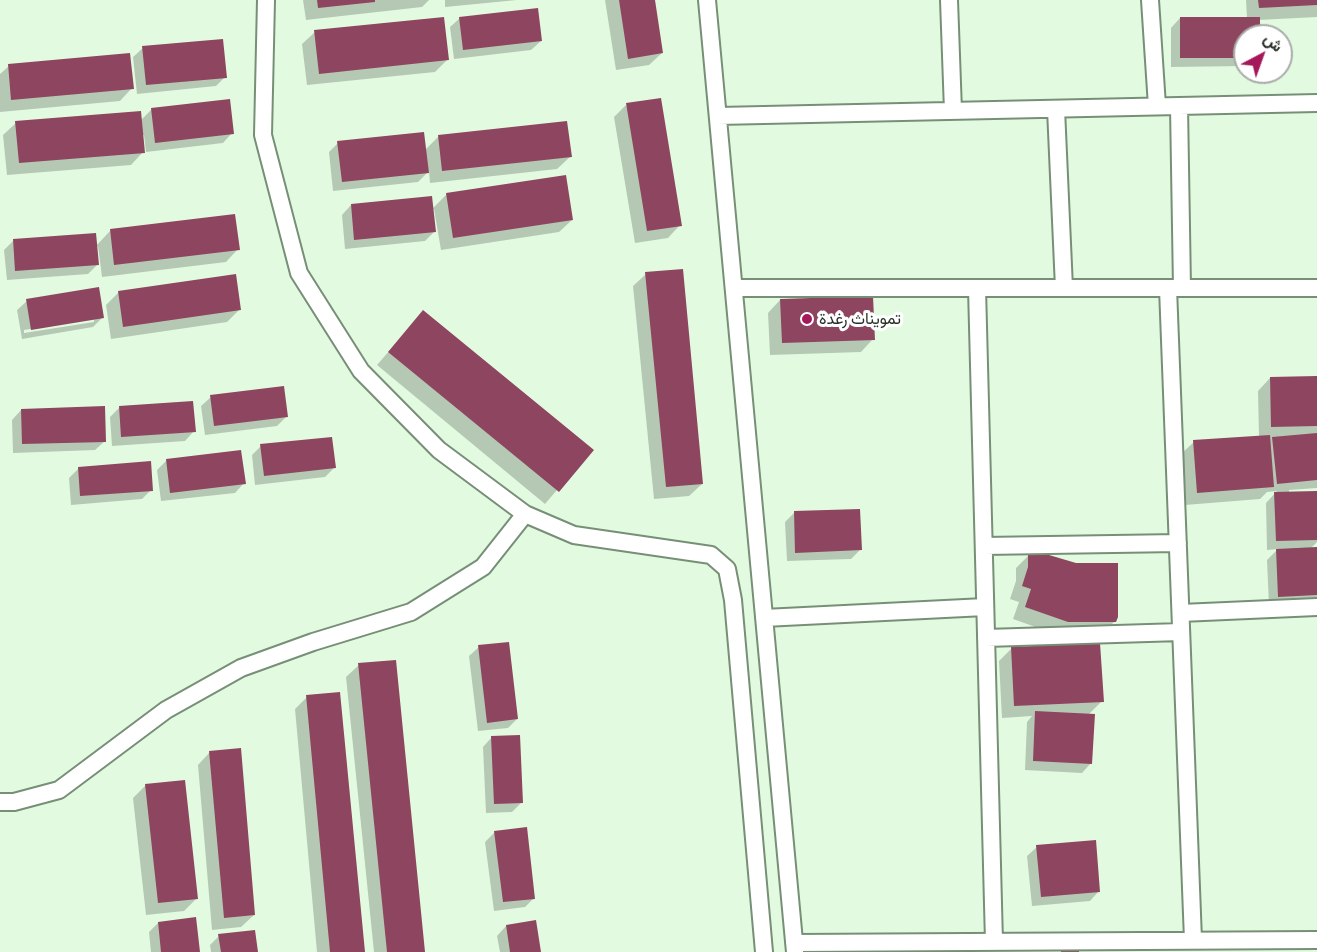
<!DOCTYPE html>
<meta charset="utf-8">
<style>
body{margin:0}
#map{position:relative;width:1317px;height:952px;overflow:hidden;background:#e2fbe0;font-family:"Exo 2",Vazirmatn,sans-serif}
canvas{display:block}
.north{position:absolute;left:1233px;top:24px;width:60px;height:60px;box-sizing:border-box;background:#fff;border:2px solid #a9aca8;border-radius:50%;rotate:41deg;font-size:16px;font-weight:700;line-height:24px;text-align:center;color:#273026}
.north::after{content:'';display:block;margin:auto;width:21px;height:27px;background:#a5185b;clip-path:polygon(50% 0,100% 100%,50% 72%,0 100%)}
</style>
<div id="map">
<canvas width="1317" height="952"></canvas>
<div class="north">ش</div>
</div>
<script>
const g = document.querySelector('canvas').getContext('2d');
g.lineJoin = 'round';
function paint(path, color) {
  g.fillStyle = color;
  g.fill(path, 'evenodd');
}
function shape(rows) {
  const path = new Path2D();
  for (const r of rows) {
    path.moveTo(r[0], r[1]);
    for (let i = 2; i < r.length; i += 2) path.lineTo(r[i], r[i + 1]);
  }
  return path;
}
function trace(path, color, width, dash) {
  g.strokeStyle = color;
  g.lineWidth = width;
  g.lineCap = dash ? 'butt' : 'round';
  g.setLineDash(dash || []);
  g.stroke(path);
}
function label(font, color, halo, rows, align = 'center') {
  g.font = font + ' "Exo 2",Vazirmatn,sans-serif';
  g.lineWidth = 6;
  g.setLineDash([]);
  g.textBaseline = 'middle';
  g.strokeStyle = halo;
  g.fillStyle = color;
  for (const [text, x, y, turn = 0] of rows) {
    g.save();
    g.translate(x, y);
    g.rotate((+turn || 0) * Math.PI / 180);
    g.textAlign = isNaN(turn) ? turn : align;
    if (halo) g.strokeText(text, 0, 0);
    g.fillText(text, 0, 0);
    g.restore();
  }
}
const shadow = shape([
 [303,0,429,0,422,7,306,20],
 [445,0,517,0,445,7],
 [605,0,654,0,662,53,649,65,616,70],
 [1246,0,1317,0,1317,17,1258,20,1258,36,1245,36,1245,66,1171,67,1171,28,1180,18,1247,18],
 [460,18,541,41,531,50,454,59,450,27],
 [315,32,448,59,435,72,307,85,302,44],
 [143,48,225,77,216,86,137,94,133,57],
 [9,66,132,88,120,101,0,112,0,74],
 [626,105,680,225,668,238,635,243,614,117],
 [152,109,232,133,223,143,146,152,144,135,142,135,143,152,131,165,7,175,3,135,16,123,140,121],
 [439,136,570,157,557,169,430,183,429,171,418,182,333,191,329,152,338,143,425,150],
 [447,194,572,220,559,232,441,250,434,209,432,209,434,232,425,241,345,249,342,215,351,205,432,209],
 [110,231,238,249,226,262,102,277,98,246,96,247,97,265,88,274,7,280,4,250,13,241,96,246],
 [646,274,702,484,689,496,654,499,633,286],
 [118,293,239,310,227,322,111,339,106,305],
 [780,300,873,339,861,352,770,355,768,313],
 [27,301,102,318,93,327,22,339,17,310],
 [94,319,94,322,24,333,24,330],
 [423,312,591,450,545,504,377,365],
 [1317,377,1317,488,1289,490,1289,493,1317,492,1317,542,1310,549,1317,549,1317,603,1269,606,1267,560,1278,549,1267,550,1266,503,1277,491,1267,492,1260,499,1185,505,1181,454,1194,442,1259,437,1258,391,1270,378],
 [211,397,286,417,277,426,205,435,201,406],
 [119,408,194,431,185,441,112,446,110,417],
 [21,410,105,441,95,450,13,453,12,420],
 [261,446,334,468,325,477,255,485,252,455],
 [166,461,244,483,235,493,161,501,157,470],
 [79,468,151,490,142,499,71,505,69,478],
 [794,513,860,550,851,559,787,561,785,522],
 [1028,556,1115,621,1102,634,1055,634,1013,619,1019,602,1010,599,1016,581,1016,568],
 [479,647,517,719,508,728,478,731,469,656],
 [1012,648,1102,701,1088,715,1091,763,1082,773,1025,770,1027,722,1032,716,1002,718,999,661],
 [359,665,424,952,374,952,346,677],
 [307,697,363,952,317,952,295,709],
 [492,737,521,803,512,812,486,813,483,747],
 [210,752,254,915,241,927,212,930,198,765],
 [146,785,196,899,184,911,146,915,133,798],
 [495,832,534,898,525,907,494,911,485,842],
 [1037,847,1099,891,1090,901,1032,906,1027,856],
 [158,923,198,952,151,952,149,932],
 [506,926,540,952,500,952,497,936],
 [219,936,257,952,211,952,210,945]
]);
const building = shape([
 [317,0,375,0,375,2,318,8],
 [619,0,655,0,663,53,628,59],
 [1258,0,1317,0,1317,5,1259,8],
 [538,8,542,41,463,50,459,17],
 [444,17,449,60,319,74,314,30],
 [1180,17,1260,17,1260,36,1245,36,1245,58,1180,58],
 [223,39,227,78,146,85,142,46],
 [130,53,134,89,11,100,8,64],
 [661,98,682,226,647,231,626,103],
 [230,99,234,134,155,143,151,108],
 [141,111,145,153,19,163,15,121],
 [567,121,572,157,442,171,438,135],
 [424,132,429,173,342,182,337,141],
 [566,175,573,220,453,238,446,193],
 [432,196,436,232,354,240,351,204],
 [235,214,240,250,114,265,110,229],
 [96,233,99,265,15,271,13,239],
 [683,269,703,484,666,487,645,272],
 [236,274,241,310,123,327,118,291],
 [99,287,104,318,31,330,26,299],
 [873,296,875,340,782,343,780,299],
 [423,310,594,450,559,492,388,352],
 [1317,376,1317,426,1271,427,1270,377],
 [284,386,288,417,214,426,210,395],
 [193,401,196,432,121,437,119,406],
 [105,406,106,442,22,444,21,409],
 [1317,433,1317,480,1277,484,1272,437],
 [1270,435,1274,487,1197,493,1193,440],
 [332,437,336,468,264,476,260,444],
 [241,450,246,484,170,493,166,459],
 [151,461,153,491,80,496,78,467],
 [1317,491,1317,540,1276,541,1274,492],
 [860,509,862,550,795,553,794,511],
 [1317,547,1317,595,1278,597,1276,549],
 [1028,554,1049,555,1076,563,1118,563,1118,617,1116,622,1068,622,1025,607,1031,589,1022,586,1028,567],
 [509,642,518,719,487,723,478,645],
 [1100,643,1104,702,1014,706,1011,647],
 [396,660,425,952,387,952,358,663],
 [340,692,365,952,330,952,306,695],
 [1035,711,1095,714,1092,764,1033,761],
 [520,735,523,803,494,804,491,736],
 [241,748,255,915,224,918,209,751],
 [185,780,198,899,158,903,145,784],
 [527,827,535,899,503,902,494,831],
 [1096,840,1100,892,1041,897,1036,845],
 [196,917,200,952,161,952,158,922],
 [536,920,541,952,510,952,506,925],
 [255,930,258,952,221,952,218,934],
 [1079,949,1079,952,1061,952,1061,950]
]);
const minor = shape([
 [266,0,263,135,299,273,361,371,439,450,525,514,574,535,711,555,727,569,733,600,764,952],
 [707,0,795,952],
 [949,0,953,111],
 [1150,0,1157,106],
 [1179,106,1182,288],
 [1056,109,1064,288],
 [718,116,1317,103],
 [734,288,1317,288],
 [977,288,994,942],
 [1168,288,1193,940],
 [984,546,1178,543],
 [1181,613,1317,607],
 [764,618,985,607],
 [986,638,1181,632],
 [0,802,14,802,59,790,166,710,241,668,313,642,411,612,483,567,525,514],
 [794,943,1317,940]
]);
const markers = [
 [807,319,6,"#a5185b"]
];
const poiNames = [
 ["تمويناث رغدة",819,319]
];
paint(shadow, '#0003');
paint(building, '#8e455f');
trace(minor, '#788f77', 20);
trace(minor, '#fff', 16);
for (const [x, y, r, color] of markers) {
  const dot = new Path2D();
  dot.arc(x, y, r, 0, 2 * Math.PI);
  g.fillStyle = color;
  g.fill(dot);
  trace(dot, '#fff', 2);
}
label('16px', '#273026', '#fff', poiNames, 'left');
</script>
